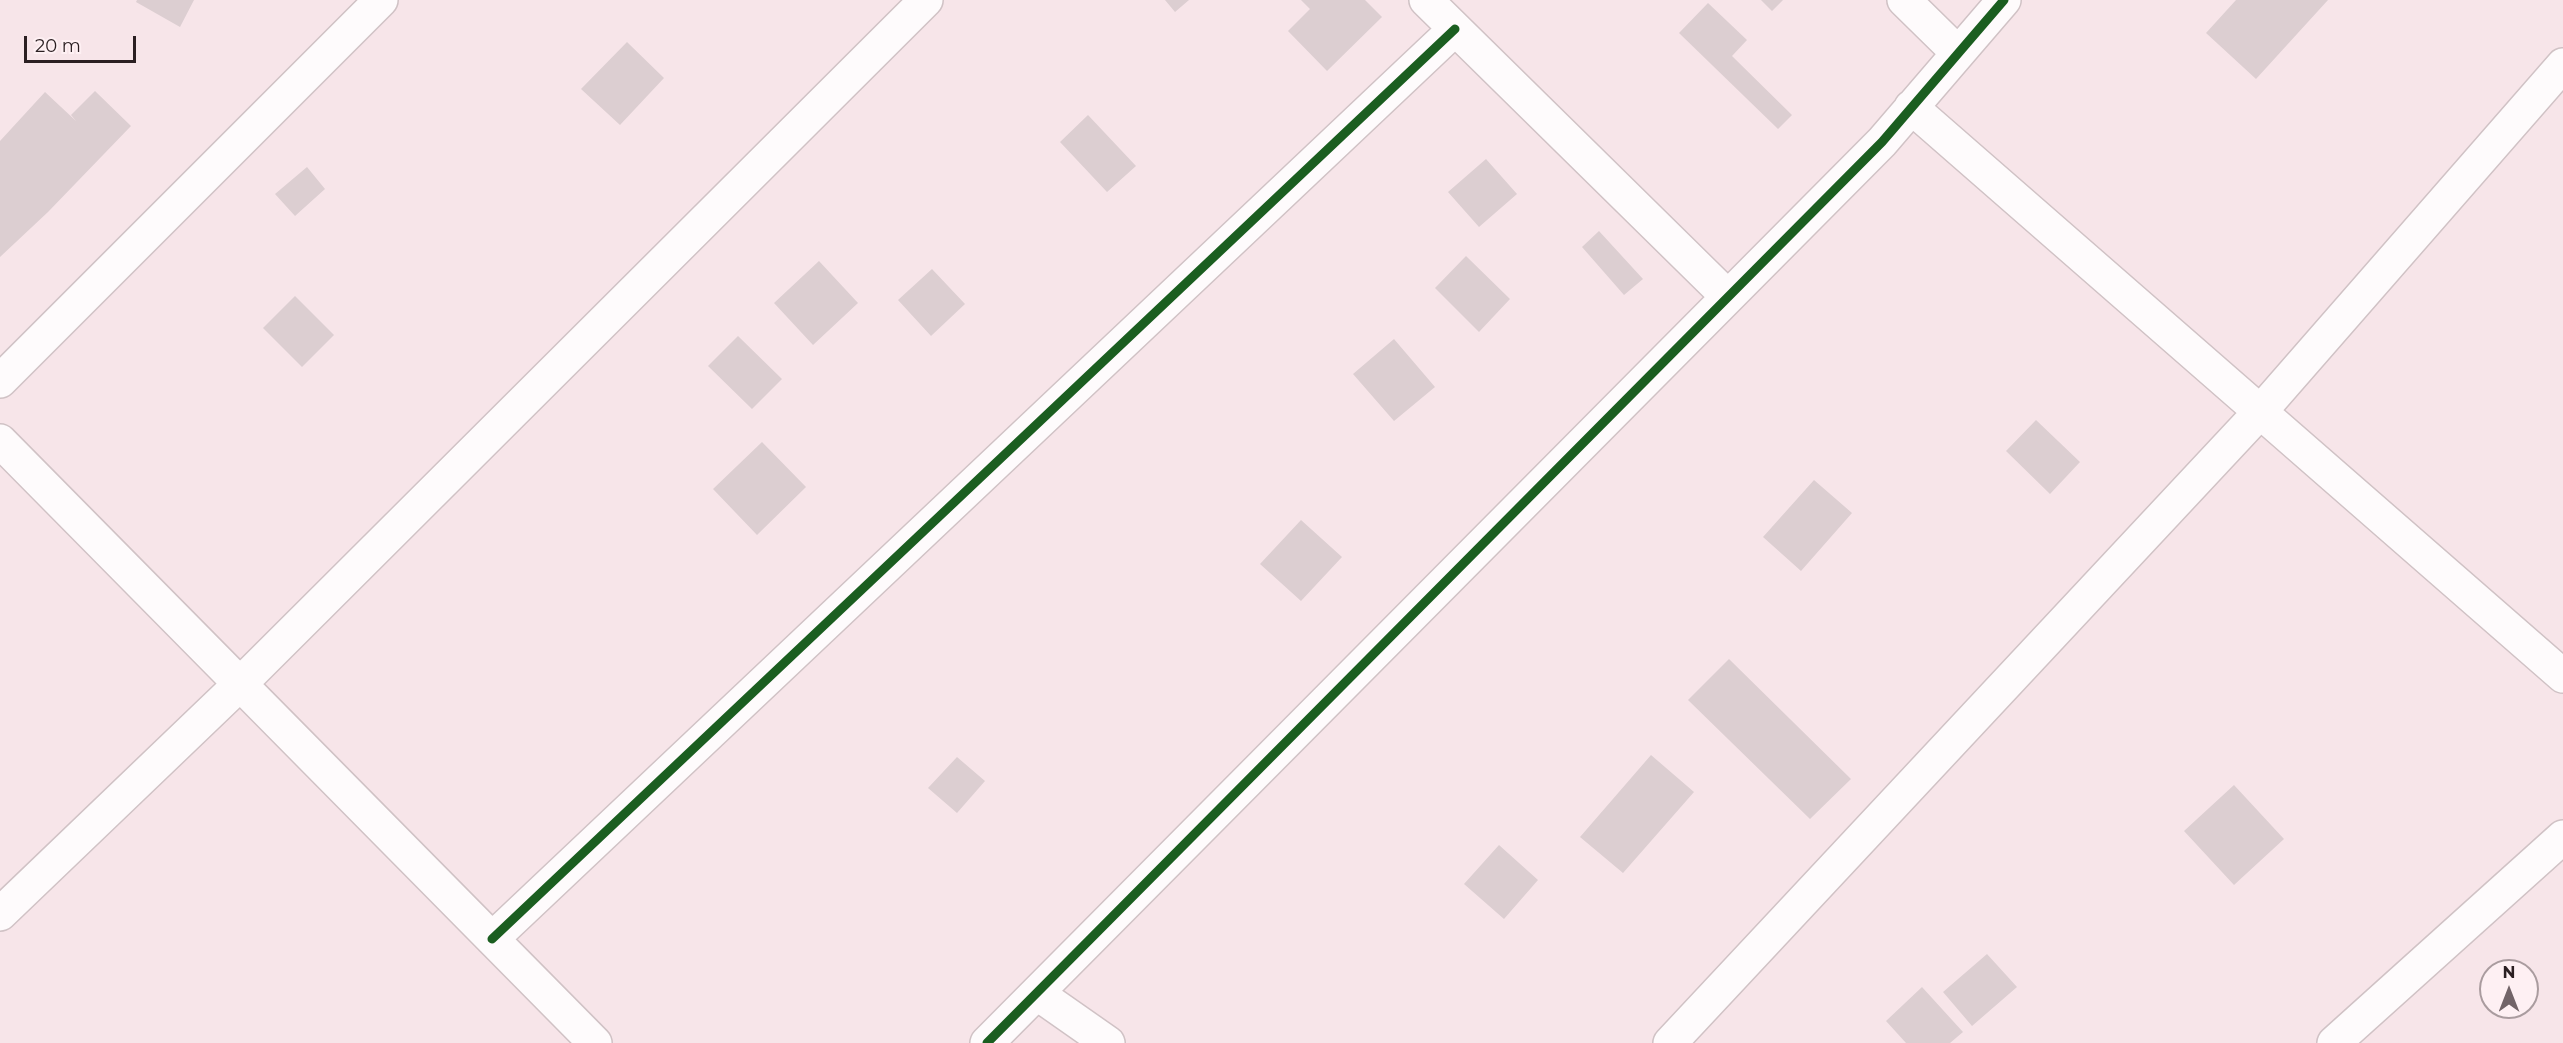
<!DOCTYPE html>
<style>
body{margin:0}
#map{position:relative;width:2563px;height:1043px;overflow:hidden;background:#f7e5e9;font-family:Montserrat,sans-serif}
canvas{display:block}
.north{position:absolute;left:2479px;top:959px;width:60px;height:60px;box-sizing:border-box;background:#fef0f3;border:2px solid #aa9c9f;border-radius:50%;rotate:0deg;font-size:16px;font-weight:700;line-height:24px;text-align:center;color:#2b1f22}
.north::after{content:'';display:block;margin:auto;width:21px;height:27px;background:#726468;clip-path:polygon(50% 0,100% 100%,50% 72%,0 100%)}
.scale{position:absolute;left:24px;top:36px;width:112px;height:27px;box-sizing:border-box;border:3px solid #2b1f22;border-top:0;padding-left:8px;font-size:18px;line-height:21px;white-space:nowrap;color:#2b1f22;-webkit-text-stroke:4px #fef0f3;paint-order:stroke}
</style>
<div id="map">
<canvas width="2563" height="1043"></canvas>
<div class="north">N</div>
<div class="scale">20 m</div>
</div>
<script>
const g = document.querySelector('canvas').getContext('2d');
g.lineJoin = 'round';
function paint(path, color) {
  g.fillStyle = color;
  g.fill(path, 'evenodd');
}
function shape(rows) {
  const path = new Path2D();
  for (const r of rows) {
    path.moveTo(r[0], r[1]);
    for (let i = 2; i < r.length; i += 2) path.lineTo(r[i], r[i + 1]);
  }
  return path;
}
function trace(path, color, width, dash) {
  g.strokeStyle = color;
  g.lineWidth = width;
  g.lineCap = dash ? 'butt' : 'round';
  g.setLineDash(dash || []);
  g.stroke(path);
}
const building = shape([
 [137,0,194,0,180,27,136,2],
 [1165,0,1189,0,1175,12],
 [1301,0,1365,0,1382,17,1327,71,1288,31,1310,9],
 [1761,0,1783,0,1772,11],
 [2236,0,2328,0,2256,79,2206,33],
 [1708,3,1747,40,1732,56,1792,115,1778,129,1679,33],
 [627,42,664,78,620,125,581,89],
 [95,91,131,126,48,212,0,257,0,141,45,92,76,121,71,115],
 [1088,115,1136,166,1107,192,1060,142],
 [1486,159,1517,194,1479,227,1448,192],
 [307,167,325,189,295,216,275,194],
 [1599,231,1643,279,1624,295,1582,247],
 [1466,256,1510,299,1479,332,1435,288],
 [819,261,858,303,813,345,774,303],
 [932,269,965,304,931,336,898,300],
 [295,296,334,335,302,367,263,328],
 [738,336,782,379,752,409,708,366],
 [1394,339,1435,387,1394,421,1353,374],
 [2036,420,2080,462,2050,494,2006,451],
 [762,442,806,487,757,535,713,489],
 [1814,480,1852,513,1801,571,1763,537],
 [1301,520,1342,557,1301,601,1260,564],
 [1729,659,1851,779,1810,819,1688,700],
 [1651,755,1694,792,1623,873,1580,837],
 [957,757,985,781,957,813,928,788],
 [2234,785,2284,839,2234,885,2184,831],
 [1499,845,1538,880,1504,919,1464,884],
 [1987,954,2017,987,1972,1026,1943,992],
 [1922,987,1963,1032,1950,1043,1906,1043,1886,1021]
]);
const minor = shape([
 [1426,0,1727,296],
 [1904,0,1958,53],
 [1911,107,2563,676],
 [0,381,381,0],
 [0,441,595,1043],
 [0,914,240,684,926,0],
 [492,939,1455,29],
 [1038,994,1108,1043],
 [987,1043,1882,142,2004,0],
 [1670,1043,2260,412,2563,65],
 [2334,1043,2563,837]
]);
const cycleway = shape([
 [492,939,1455,29],
 [987,1043,1882,142,2004,0]
]);
paint(building, '#dcced1');
trace(minor, '#d0c2c5', 36);
trace(minor, '#fefbfc', 33);
trace(cycleway, '#1b5e20', 9);
</script>
